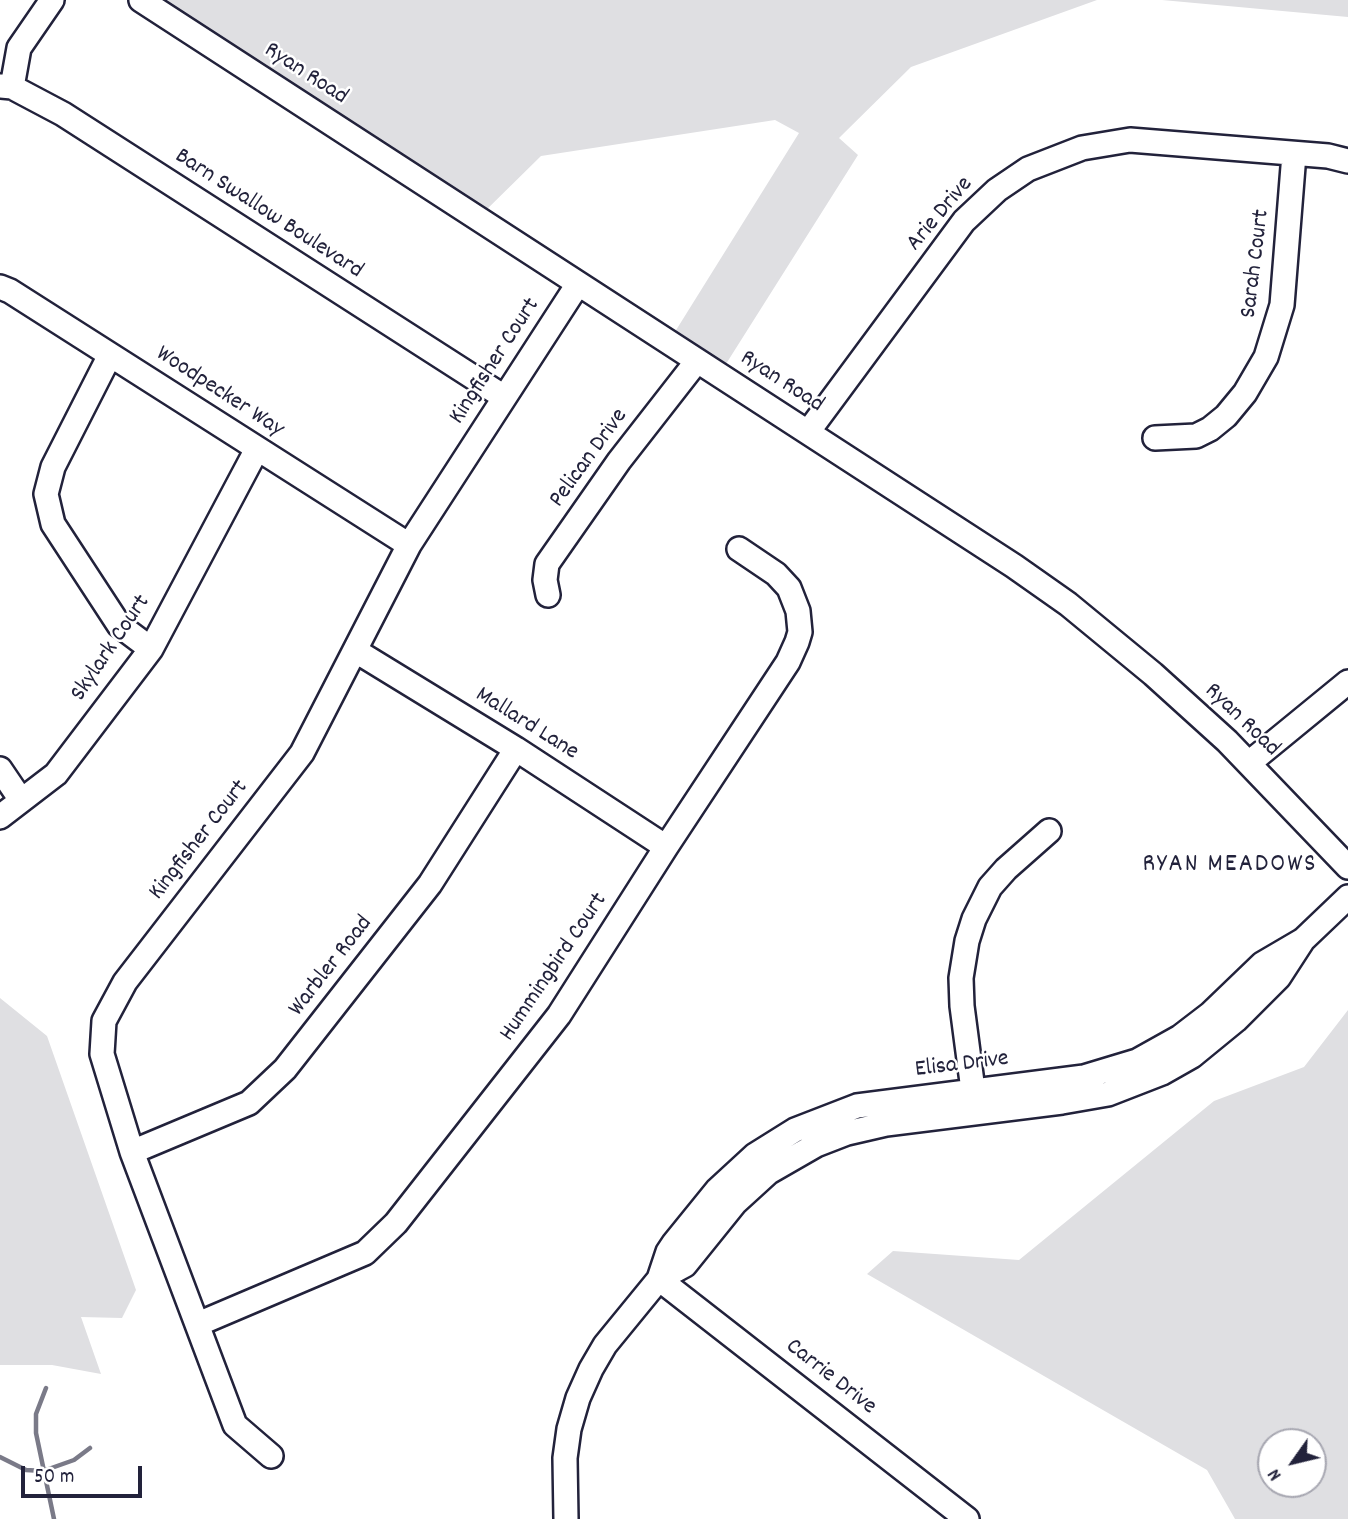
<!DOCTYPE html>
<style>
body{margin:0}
#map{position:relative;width:1348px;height:1519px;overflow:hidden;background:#fff;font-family:Dekko,sans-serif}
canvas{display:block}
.north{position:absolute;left:1257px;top:1428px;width:70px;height:70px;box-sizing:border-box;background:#fff;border:2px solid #a7a7b1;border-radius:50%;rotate:236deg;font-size:19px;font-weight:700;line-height:28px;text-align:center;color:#22223b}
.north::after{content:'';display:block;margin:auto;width:24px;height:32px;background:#22223b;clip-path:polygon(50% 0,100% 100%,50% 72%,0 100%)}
.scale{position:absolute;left:21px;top:1466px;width:121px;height:32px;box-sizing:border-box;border:4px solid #22223b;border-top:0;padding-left:9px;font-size:21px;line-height:24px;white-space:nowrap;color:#22223b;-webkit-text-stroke:5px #fff;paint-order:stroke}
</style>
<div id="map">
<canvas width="1348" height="1519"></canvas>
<div class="north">N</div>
<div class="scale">50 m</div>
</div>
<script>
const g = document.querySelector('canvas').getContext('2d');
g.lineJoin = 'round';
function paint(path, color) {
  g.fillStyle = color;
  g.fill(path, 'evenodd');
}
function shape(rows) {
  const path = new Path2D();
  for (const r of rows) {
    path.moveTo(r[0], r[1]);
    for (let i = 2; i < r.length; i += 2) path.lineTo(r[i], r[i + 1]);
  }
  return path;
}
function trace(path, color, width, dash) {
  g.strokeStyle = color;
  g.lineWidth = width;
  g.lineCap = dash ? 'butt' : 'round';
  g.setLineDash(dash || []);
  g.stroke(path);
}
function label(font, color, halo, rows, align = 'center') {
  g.font = font + ' Dekko,sans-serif';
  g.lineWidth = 5;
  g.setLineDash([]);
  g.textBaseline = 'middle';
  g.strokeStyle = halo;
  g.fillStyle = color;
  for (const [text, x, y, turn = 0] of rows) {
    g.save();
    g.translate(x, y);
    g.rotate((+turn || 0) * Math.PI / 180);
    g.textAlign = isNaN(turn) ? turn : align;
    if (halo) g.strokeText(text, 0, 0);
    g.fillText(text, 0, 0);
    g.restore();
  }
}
const green = shape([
 [141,0,1097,0,911,67,839,138,858,155,719,375,668,343,799,133,775,120,541,156,478,218],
 [1162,0,1348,0,1348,17],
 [0,998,47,1036,136,1290,122,1318,81,1317,101,1374,52,1365,0,1365],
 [1348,1010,1348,1519,1235,1519,1207,1470,867,1274,893,1251,1019,1260,1214,1101,1304,1067],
 [1271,1442,1313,1442,1313,1484,1271,1484]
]);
const stream = shape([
 [46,1388,36,1414,36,1433,54,1519],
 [0,1457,26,1470,43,1471,74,1460,90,1448]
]);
const minor = shape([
 [141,0,1014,566,1068,604,1153,674,1227,741,1348,867],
 [0,86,12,87,63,114,504,397],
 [12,87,19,48,52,0],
 [0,287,10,291,409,545],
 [110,355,53,467,46,494,53,524,119,625,151,649],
 [808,432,964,221,997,190,1028,169,1082,148,1130,140,1328,156,1348,161],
 [1155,438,1196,436,1210,429,1226,416,1245,393,1266,357,1282,305,1294,154],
 [548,595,545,580,547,564,619,461,697,361],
 [356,651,516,749,666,847],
 [1249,763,1348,682],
 [0,769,21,800],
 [0,817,56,774,151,649,257,449],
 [973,1090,962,1006,961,978,967,941,974,919,990,887,1006,869,1049,831],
 [132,1152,249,1103,285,1069,430,884,516,749],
 [659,1279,668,1252,674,1243,717,1190,755,1155,795,1130,857,1106,1084,1077,1137,1061,1180,1037,1210,1014,1262,964,1303,940,1348,897],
 [659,1279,967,1519],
 [198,1324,365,1253,396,1223,559,1015,666,847,788,662,797,642,800,632,798,611,789,588,776,574,739,549],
 [271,1456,235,1425,132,1152,102,1054,104,1021,125,982,302,753,409,545,578,284],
 [566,1519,565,1458,569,1429,578,1398,591,1369,605,1345,659,1279,685,1265,735,1203,769,1172,816,1145,847,1133,886,1124,1062,1102,1108,1094,1162,1073,1192,1056,1236,1020,1279,977,1303,940]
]);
const streetNames = [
 ["Ryan Road",305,75,33],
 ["Barn Swallow Boulevard",268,215,33],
 ["Arie Drive",941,215,-50],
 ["Sarah Court",1257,264,-83],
 ["Kingfisher Court",496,362,-57],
 ["Ryan Road",781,383,33],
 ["Woodpecker Way",219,393,33],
 ["Pelican Drive",590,459,-54],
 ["Skylark Court",112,649,-56],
 ["Ryan Road",1241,721,44],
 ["Mallard Lane",526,725,32],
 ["Kingfisher Court",200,841,-52],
 ["Warbler Road",332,967,-52],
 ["Hummingbird Court",555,968,-56],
 ["Elisa Drive",962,1066,-7],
 ["Carrie Drive",830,1378,38]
];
const neighbourhoodNames = [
 ["RYAN MEADOWS",1230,866]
];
paint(green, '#dfdfe2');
trace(stream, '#7a7a88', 4.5);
trace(minor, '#22223b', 28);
trace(minor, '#fff', 23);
label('24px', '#22223b', '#fff', streetNames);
g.letterSpacing = '2px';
label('26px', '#22223b', '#fff', neighbourhoodNames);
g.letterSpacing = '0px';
</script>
